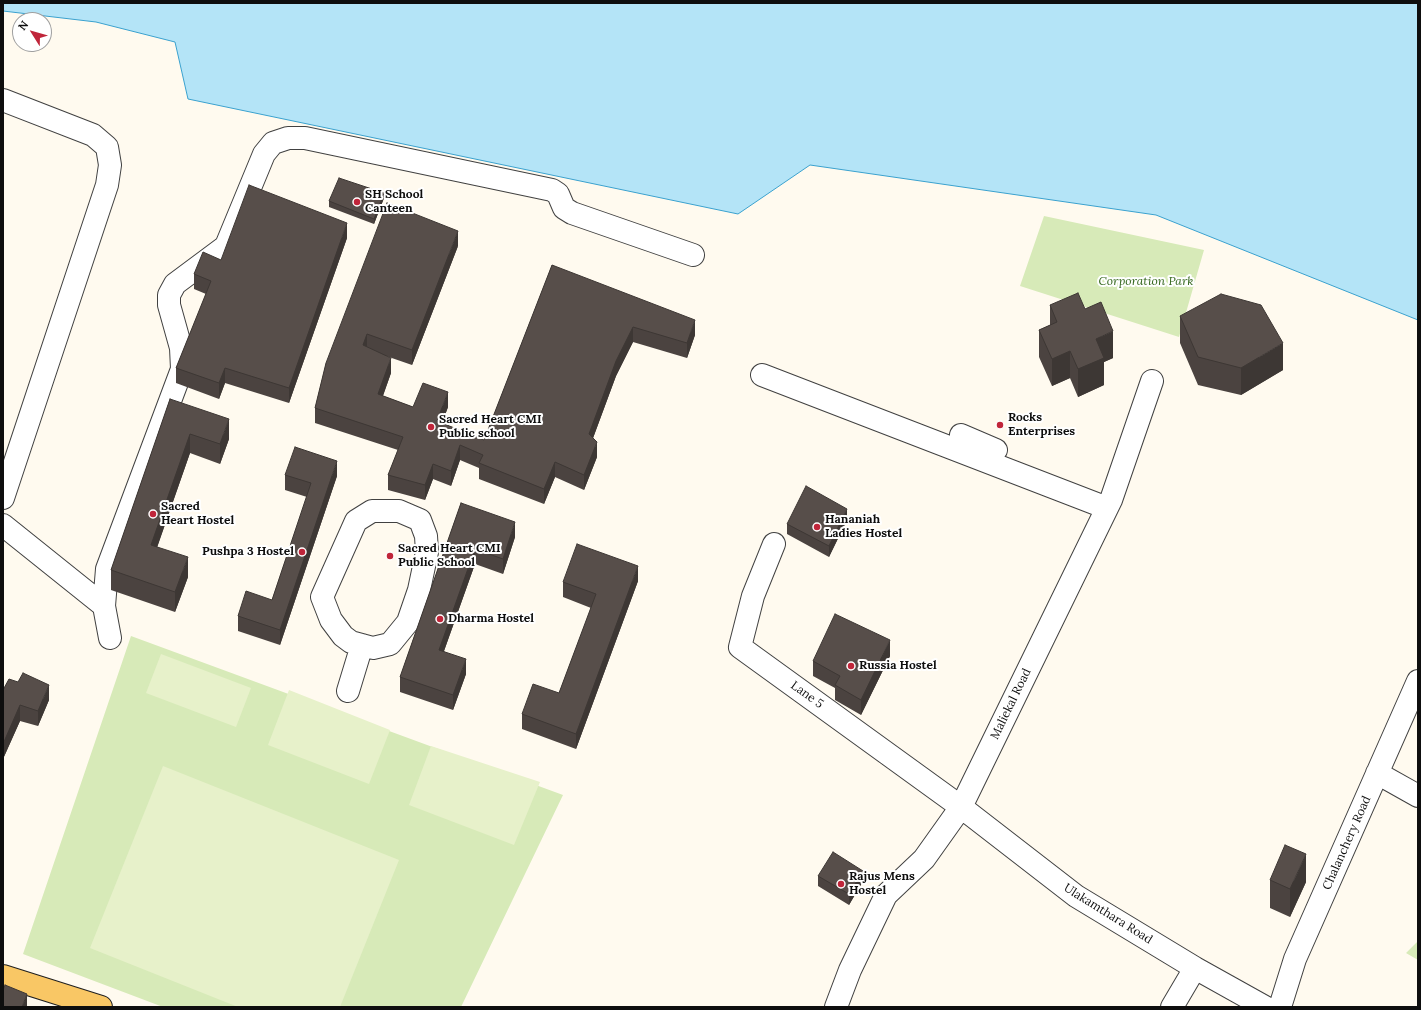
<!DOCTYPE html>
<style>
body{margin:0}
#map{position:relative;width:1421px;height:1010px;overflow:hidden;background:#fffaef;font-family:Lora,serif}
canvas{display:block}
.frame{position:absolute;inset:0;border:4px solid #0e0e0e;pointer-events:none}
.north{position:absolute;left:12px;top:12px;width:40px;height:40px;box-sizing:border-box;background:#fff;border:1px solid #9f9f9f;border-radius:50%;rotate:307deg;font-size:11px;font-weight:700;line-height:16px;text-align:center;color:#0e0e0e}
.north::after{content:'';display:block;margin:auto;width:14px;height:18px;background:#c0253a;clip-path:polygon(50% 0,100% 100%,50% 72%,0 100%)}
</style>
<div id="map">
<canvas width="1421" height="1010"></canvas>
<div class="frame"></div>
<div class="north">N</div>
</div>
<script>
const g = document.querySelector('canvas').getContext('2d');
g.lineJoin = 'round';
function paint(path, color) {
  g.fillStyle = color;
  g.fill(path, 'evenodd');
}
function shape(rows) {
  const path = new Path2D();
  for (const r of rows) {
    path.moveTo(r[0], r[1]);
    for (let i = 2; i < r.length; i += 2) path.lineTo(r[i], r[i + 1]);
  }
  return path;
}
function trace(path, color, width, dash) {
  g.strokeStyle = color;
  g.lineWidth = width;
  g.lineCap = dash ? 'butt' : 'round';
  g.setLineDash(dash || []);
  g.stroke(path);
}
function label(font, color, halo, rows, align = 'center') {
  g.font = font + ' Lora,serif';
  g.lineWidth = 4;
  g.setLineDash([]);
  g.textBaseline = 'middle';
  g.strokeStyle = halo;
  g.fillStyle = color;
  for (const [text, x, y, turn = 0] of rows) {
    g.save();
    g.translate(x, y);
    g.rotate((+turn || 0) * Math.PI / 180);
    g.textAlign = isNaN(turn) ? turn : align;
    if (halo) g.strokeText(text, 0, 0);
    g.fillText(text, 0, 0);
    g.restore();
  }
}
const green = shape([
 [1044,216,1204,250,1179,337,1020,286],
 [131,636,563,795,461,1007,163,1007,23,954],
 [1418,941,1418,960,1406,953]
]);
const pitch = shape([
 [161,654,251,688,236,727,146,693],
 [289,690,390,730,369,784,268,745],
 [431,746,540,782,514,845,409,805],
 [163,766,399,860,340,1007,238,1007,90,948]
]);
const water = shape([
 [3,3,1418,3,1418,320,1156,215,810,165,738,214,188,99,175,42,96,22,3,11,3,3]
]);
const minor = shape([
 [3,100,93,135,107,147,110,165,107,185,3,498],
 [762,375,1107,508],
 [961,435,996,450],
 [3,525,104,606],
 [774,544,753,596,740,647,961,807,1076,896,1195,968,1265,1007],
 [110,638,104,606,107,569,182,369,181,348,169,305,169,295,175,284,226,246,264,154,273,143,288,138,305,138,552,190,558,194,564,208,572,213,693,255],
 [348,691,362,645,351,642,343,636,331,620,322,597,356,521,372,511,399,511,420,520,426,536,427,552,419,590,408,622,390,644,373,648,362,645],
 [1377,773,1418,796],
 [836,1007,850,970,886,895,924,859,961,807,1111,500,1152,381],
 [1172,1007,1195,968],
 [1280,1007,1295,959,1418,681]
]);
const major = shape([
 [3,976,101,1007]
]);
const wall = shape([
 [384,198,374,224,329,207,329,201],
 [347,238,289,403,225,383,219,399,176,383,176,368,206,294,194,289,194,274,221,260],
 [458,246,412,365,386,356,391,373,383,396,413,407,448,407,442,423,484,440,552,265,695,335,687,358,633,342,616,376,593,438,597,457,584,490,555,477,544,504,479,479,479,468,460,460,451,486,433,479,425,500,388,490,388,475,398,450,315,423,315,408,326,363],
 [1050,305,1085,309,1113,358,1104,362,1104,385,1078,397,1070,378,1052,386,1039,357,1039,330,1050,325],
 [1180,316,1283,370,1241,395,1198,385,1180,343],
 [170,399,229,439,220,464,190,453,157,547,188,577,175,612,111,590,111,570],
 [285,475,337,476,280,645,238,631,238,616,272,600,307,497,285,490],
 [461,503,515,537,503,574,475,564,444,651,466,674,453,710,400,692,400,677],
 [847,520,829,557,787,534,787,524],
 [638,581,576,749,522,729,522,714,559,693,591,608,563,597,563,582],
 [890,656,861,715,835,700,835,688,813,676,813,661],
 [3,690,49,700,38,726,20,721,3,759],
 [818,876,863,881,849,905,818,886],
 [1270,880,1306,882,1290,917,1270,908]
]);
const shadedWall = shape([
 [384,193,384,198,374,224,374,219],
 [347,223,347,238,289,403,289,388],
 [458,231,458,246,412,365,412,350],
 [695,320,695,335,687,358,687,343],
 [633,327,633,342,616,376,589,449,589,434,616,361],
 [1113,331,1113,358,1104,362,1104,385,1078,397,1078,369,1096,339],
 [367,334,367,349,363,345],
 [1283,343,1283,370,1241,395,1241,368],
 [1070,351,1070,378,1052,386,1052,359],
 [391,358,391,373,378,409,378,394],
 [225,368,225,383,219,399,219,383],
 [448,392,448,407,437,437,437,421],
 [229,419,229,439,220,464,220,444],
 [190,434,190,453,151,565,151,545],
 [597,442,597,457,584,490,584,475],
 [460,445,460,460,451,486,451,471],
 [337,461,337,476,280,645,280,630],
 [555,462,555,477,544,504,544,489],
 [433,464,433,479,425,500,425,485],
 [847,509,847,520,829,557,829,546],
 [515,522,515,537,503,574,503,559],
 [475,549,475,564,439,665,439,650],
 [188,557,188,577,175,612,175,592],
 [638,566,638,581,576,749,576,734],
 [890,640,890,656,861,715,861,700],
 [466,659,466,674,453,710,453,695],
 [49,685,49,700,38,726,38,711],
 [20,705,20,721,3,759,3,744],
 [1306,854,1306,882,1290,917,1290,889],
 [863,871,863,881,849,905,849,894],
 [27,994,27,1007,22,1007]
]);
const building = shape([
 [339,178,384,193,374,219,329,201,339,178],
 [249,185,347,223,289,388,225,368,219,383,176,368,211,281,194,274,203,252,221,260,249,185],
 [387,203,458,231,412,350,367,334,363,345,391,358,378,394,413,407,423,383,448,392,437,421,484,440,552,265,695,320,687,343,633,327,616,361,589,434,597,442,584,475,555,462,544,489,479,463,483,455,460,445,451,471,433,464,425,485,388,475,403,437,315,408,326,363,387,203],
 [1078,293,1085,309,1101,302,1113,331,1096,339,1104,358,1078,369,1070,351,1052,359,1039,330,1057,322,1050,305,1078,293],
 [1221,294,1261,305,1283,343,1241,368,1198,357,1180,316,1221,294],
 [170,399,229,419,220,444,190,434,151,545,188,557,175,592,111,570,170,399],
 [295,447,337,461,280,630,238,616,246,591,272,600,311,483,285,475,295,447],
 [806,486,847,509,829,546,787,524,806,486],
 [461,503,515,522,503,559,475,549,439,650,466,659,453,695,400,677,461,503],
 [577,544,638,566,576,734,522,714,533,684,559,693,596,594,563,582,577,544],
 [835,614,890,640,861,700,835,685,840,676,813,661,835,614],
 [23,673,49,685,38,711,20,705,3,744,3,690,9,679,18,682,23,673],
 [1285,845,1306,854,1290,889,1270,880,1285,845],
 [833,852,863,871,849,894,818,876,833,852],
 [5,985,27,994,22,1007,3,1007,3,990,5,985]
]);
const markers = [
 [357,202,4,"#c0253a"],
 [1000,425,4,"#c0253a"],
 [431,427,4,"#c0253a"],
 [153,514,4,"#c0253a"],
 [817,527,4,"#c0253a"],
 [302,552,4,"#c0253a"],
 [390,556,4,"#c0253a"],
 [440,619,4,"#c0253a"],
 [851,666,4,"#c0253a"],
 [841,884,4,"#c0253a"]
];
const poiNames = [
 ["SH School",365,195],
 ["Canteen",365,209],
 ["Rocks",1008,418],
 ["Enterprises",1008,432],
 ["Sacred Heart CMI",439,420],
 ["Public school",439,434],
 ["Sacred",161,507],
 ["Heart Hostel",161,521],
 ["Hananiah",825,520],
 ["Ladies Hostel",825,534],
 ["Sacred Heart CMI",398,549],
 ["Public School",398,563],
 ["Pushpa 3 Hostel",294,552,"right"],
 ["Dharma Hostel",448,619],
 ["Russia Hostel",859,666],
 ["Rajus Mens",849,877],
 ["Hostel",849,891]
];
const parkNames = [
 ["Corporation Park",1146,282]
];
const streetNames = [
 ["Lane 5",807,695,36],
 ["Maliekal Road",1011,704,-64],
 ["Chalanchery Road",1347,843,-66],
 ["Ulakamthara Road",1108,914,32]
];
paint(green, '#d7eab8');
paint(pitch, '#e7f1ca');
paint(water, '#b4e4f7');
trace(water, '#3aa1ce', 1);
trace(minor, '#414141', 24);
trace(major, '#1f1f1f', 24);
trace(minor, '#fff', 22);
trace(major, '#f9c765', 22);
paint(wall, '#4b4340');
paint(shadedWall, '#3d3734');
paint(building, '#574e4a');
trace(building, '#3d3734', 1);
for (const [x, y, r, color] of markers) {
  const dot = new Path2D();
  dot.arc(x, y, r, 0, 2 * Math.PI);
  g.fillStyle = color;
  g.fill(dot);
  trace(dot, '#fff', 1.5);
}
label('bold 12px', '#0e0e0e', '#fff', poiNames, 'left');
label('italic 12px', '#34671d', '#fff', parkNames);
label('12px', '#0e0e0e', '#fff', streetNames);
</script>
